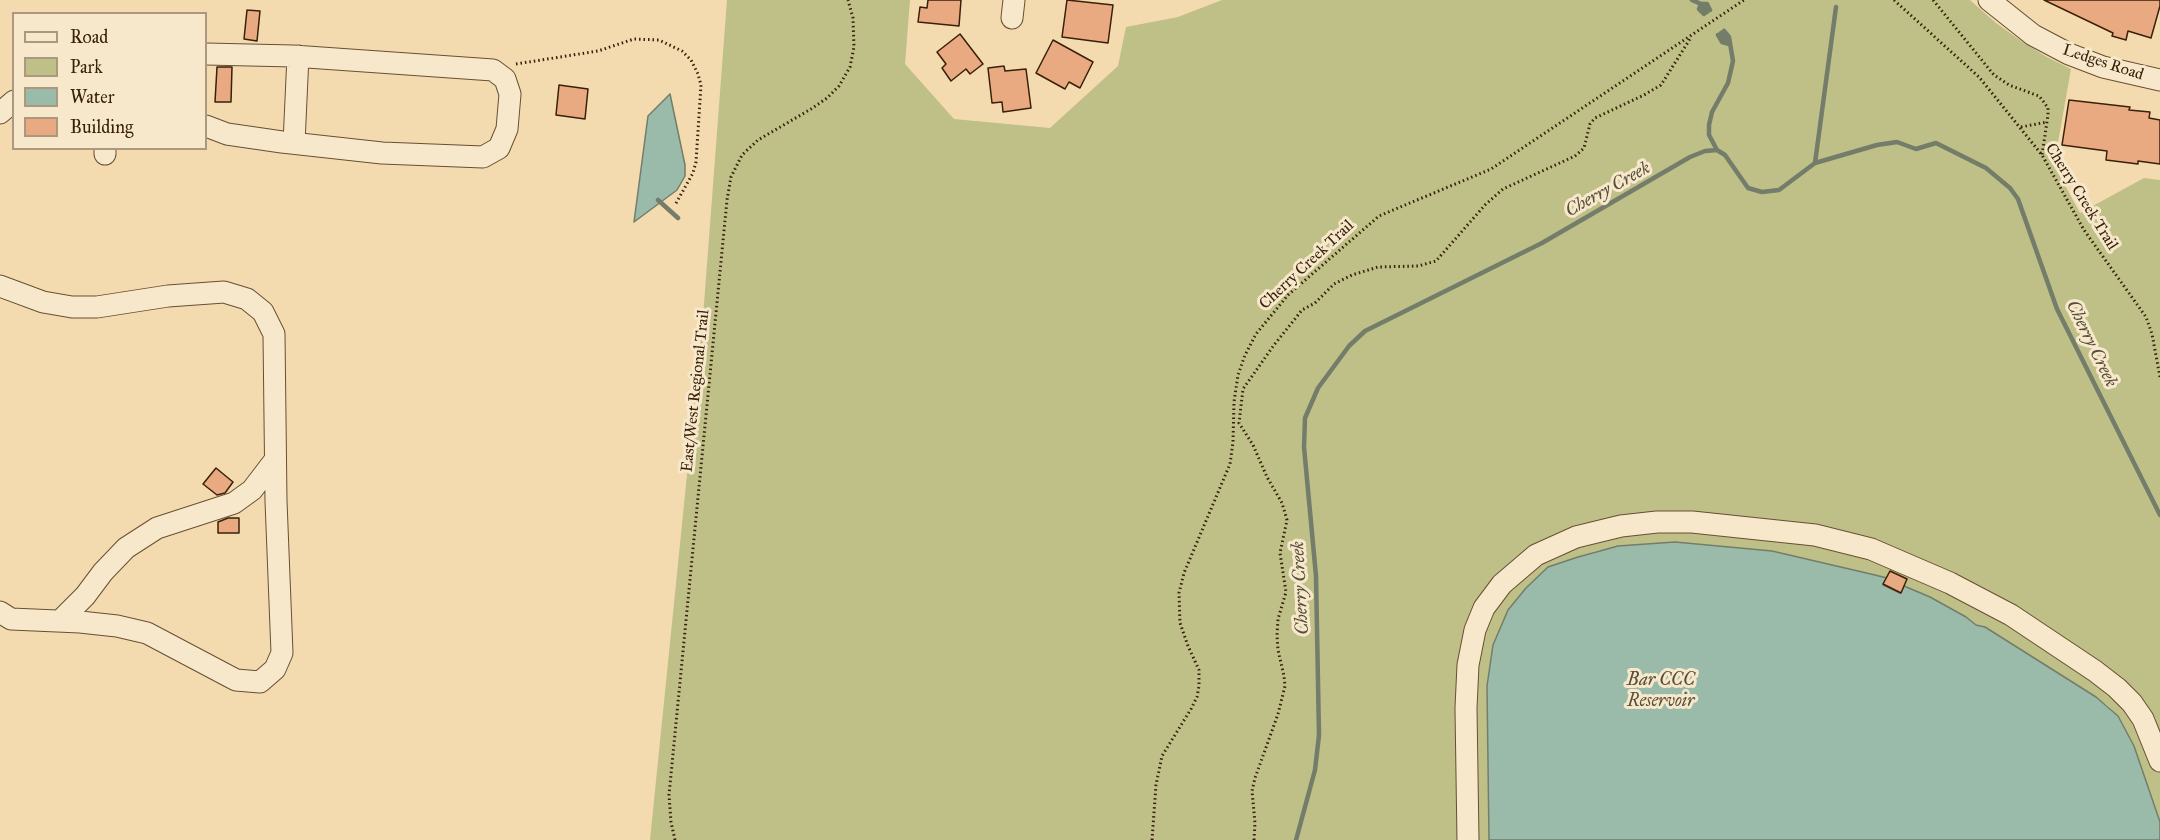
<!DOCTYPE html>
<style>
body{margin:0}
#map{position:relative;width:2160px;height:840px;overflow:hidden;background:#f3dbaf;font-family:"IM FELL Great Primer",serif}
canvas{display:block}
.legend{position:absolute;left:12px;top:12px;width:195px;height:138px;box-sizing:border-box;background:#f7e8cb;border:2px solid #ab987e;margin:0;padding:8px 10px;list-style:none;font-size:18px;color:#38200a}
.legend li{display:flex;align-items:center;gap:12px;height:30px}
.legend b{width:30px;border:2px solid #ab987e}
</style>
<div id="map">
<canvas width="2160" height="840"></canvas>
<ul class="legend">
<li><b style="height:8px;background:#f7e8cb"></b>Road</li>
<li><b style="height:16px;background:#bfbf88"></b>Park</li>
<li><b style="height:16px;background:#9bbbaa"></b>Water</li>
<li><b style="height:16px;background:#e9aa81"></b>Building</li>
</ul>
</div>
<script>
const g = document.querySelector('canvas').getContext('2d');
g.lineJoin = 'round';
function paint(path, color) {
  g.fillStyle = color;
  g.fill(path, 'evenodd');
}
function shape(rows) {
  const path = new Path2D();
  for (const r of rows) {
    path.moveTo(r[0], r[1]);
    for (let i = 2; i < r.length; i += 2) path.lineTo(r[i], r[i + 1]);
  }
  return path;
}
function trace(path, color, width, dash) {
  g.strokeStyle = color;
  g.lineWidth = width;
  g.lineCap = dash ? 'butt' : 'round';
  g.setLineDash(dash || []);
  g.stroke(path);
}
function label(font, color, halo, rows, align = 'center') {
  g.font = font + ' "IM FELL Great Primer",serif';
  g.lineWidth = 6;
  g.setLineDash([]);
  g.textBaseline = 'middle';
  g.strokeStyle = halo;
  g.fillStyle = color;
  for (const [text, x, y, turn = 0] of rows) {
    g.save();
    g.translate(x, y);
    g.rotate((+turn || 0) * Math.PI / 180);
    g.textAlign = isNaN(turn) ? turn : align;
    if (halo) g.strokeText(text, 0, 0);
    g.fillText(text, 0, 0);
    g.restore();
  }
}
const green = shape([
 [727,0,910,0,905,64,954,119,1050,128,1118,66,1126,27,1178,17,1222,0,1970,0,1996,23,2020,40,2045,56,2071,69,2054,165,2080,213,2144,178,2160,180,2160,822,2134,746,2118,716,2107,705,1985,627,1972,623,1966,617,1930,597,1905,586,1901,593,1883,584,1886,578,1772,551,1637,544,1596,551,1548,567,1526,588,1493,645,1487,702,1489,840,650,840,703,317]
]);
const water = shape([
 [670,94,685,165,685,176,677,190,634,222,648,116,670,94],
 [1675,542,1772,551,1875,575,1887,578,1883,585,1900,593,1904,586,1930,597,1966,617,1976,625,1985,627,2096,697,2118,716,2134,746,2160,822,2160,840,1489,840,1487,686,1493,645,1508,610,1526,588,1548,567,1578,557,1618,546,1675,542]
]);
const stream = shape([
 [1692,0,1701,4,1707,4,1710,10],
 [1701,4,1699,9,1704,14],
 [1701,4,1707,12],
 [1721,33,1729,44],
 [1718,35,1722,42,1729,44],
 [1717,150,1709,135,1709,125,1712,112,1728,83,1733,61,1729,37,1724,31],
 [1815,163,1836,7],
 [658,200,678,218],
 [1296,840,1315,770,1319,735,1316,576,1304,447,1305,418,1318,388,1349,346,1365,331,1542,243,1690,157,1705,151,1717,150,1725,155,1748,188,1762,192,1779,190,1815,163,1877,145,1897,142,1916,149,1936,143,1986,168,2010,188,2018,199,2057,309,2160,515]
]);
const building = shape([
 [928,0,961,0,959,26,918,22,920,7,927,8,928,0],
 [1067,0,1113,5,1108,43,1062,37,1067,0],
 [2044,0,2160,0,2160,6,2151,38,2128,31,2126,40,2112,36,2113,33,2044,0],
 [247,10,260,11,257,41,244,39,247,10],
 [960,34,983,64,970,74,966,69,951,81,942,68,946,64,937,52,960,34],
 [1053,40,1093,62,1080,88,1069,82,1065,89,1036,73,1053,40],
 [1004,66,1005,71,1026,69,1031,108,1003,112,1002,102,992,103,988,68,1004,66],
 [217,67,232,67,231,102,215,102,217,67],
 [559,85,588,89,585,119,556,115,559,85],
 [2069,100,2130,107,2129,110,2150,112,2149,118,2160,120,2160,164,2138,161,2138,164,2106,160,2107,151,2062,145,2069,100],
 [216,468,233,482,225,493,217,495,203,484,216,468],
 [228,518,239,518,239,533,218,533,218,522,228,518],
 [1890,571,1907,579,1901,593,1883,584,1890,571]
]);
const path = shape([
 [1894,0,1979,77,2042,155,2084,230,2146,317,2152,334,2160,377],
 [1933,0,1994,75,2009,85,2039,96,2043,101,2048,108,2048,115,2042,155],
 [516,64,598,51,634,39,659,40,682,51,691,60,698,74,701,85,696,162,693,173,675,205],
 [2021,127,2047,122],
 [675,840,671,822,669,795,727,200,731,177,742,155,758,140,811,109,827,98,839,86,850,67,854,47,853,18,848,0],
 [1152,840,1156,785,1162,756,1191,709,1197,697,1199,686,1199,670,1188,646,1180,623,1179,593,1184,573,1230,464,1233,442,1234,402,1238,375,1245,355,1256,334,1288,295,1379,216,1491,169,1744,0],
 [1254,840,1255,823,1252,791,1255,778,1278,714,1285,686,1284,676,1278,650,1277,635,1278,619,1286,592,1280,553,1287,520,1282,503,1267,477,1253,445,1239,423,1243,389,1274,345,1302,310,1315,303,1334,284,1352,275,1378,267,1418,266,1436,261,1485,205,1503,189,1575,156,1584,148,1590,124,1595,118,1644,95,1661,85,1690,39]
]);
const minor = shape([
 [1989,0,2033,35,2069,54,2103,67,2160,80],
 [1012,18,1014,0],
 [206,54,293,56,493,70,505,79,510,94,507,129,499,148,483,157,382,153,282,142,227,134,206,126],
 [0,113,14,101],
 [294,143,298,56],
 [105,154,105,148],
 [0,286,43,302,72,307,97,307,168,296,224,292,247,299,263,312,274,334,276,501,282,653,275,669,260,682,236,680,147,633,117,626,80,622,11,619,0,612],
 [60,621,85,596,103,572,126,548,157,528,234,503,252,490,275,460],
 [1468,840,1466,708,1468,665,1475,630,1484,608,1502,584,1536,555,1576,537,1621,526,1657,522,1692,522,1815,535,1871,549,1950,583,2011,615,2095,671,2117,688,2132,703,2143,719,2160,761]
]);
const streetNames = [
 ["Ledges Road",2103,63,18],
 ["Cherry Creek Trail",2081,197,58],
 ["Cherry Creek Trail",1307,265,-43],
 ["East/West Regional Trail",696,391,-84]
];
const waterNames = [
 ["Cherry Creek",1608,190,-29],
 ["Cherry Creek",2091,344,64],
 ["Cherry Creek",1301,588,-93],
 ["Bar CCC",1661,681],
 ["Reservoir",1661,702]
];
paint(green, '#bfbf88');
paint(water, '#9bbbaa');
trace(water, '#737d6a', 1.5);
trace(stream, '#737d6a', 4.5);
paint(building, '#e9aa81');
trace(building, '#38200a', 1.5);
trace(minor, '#674f33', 23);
trace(path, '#38200a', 3, [1.5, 3]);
trace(minor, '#f7e8cb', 21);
label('16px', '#38200a', '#f7e8cb', streetNames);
label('italic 18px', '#564e3a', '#f7e8cb', waterNames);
</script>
